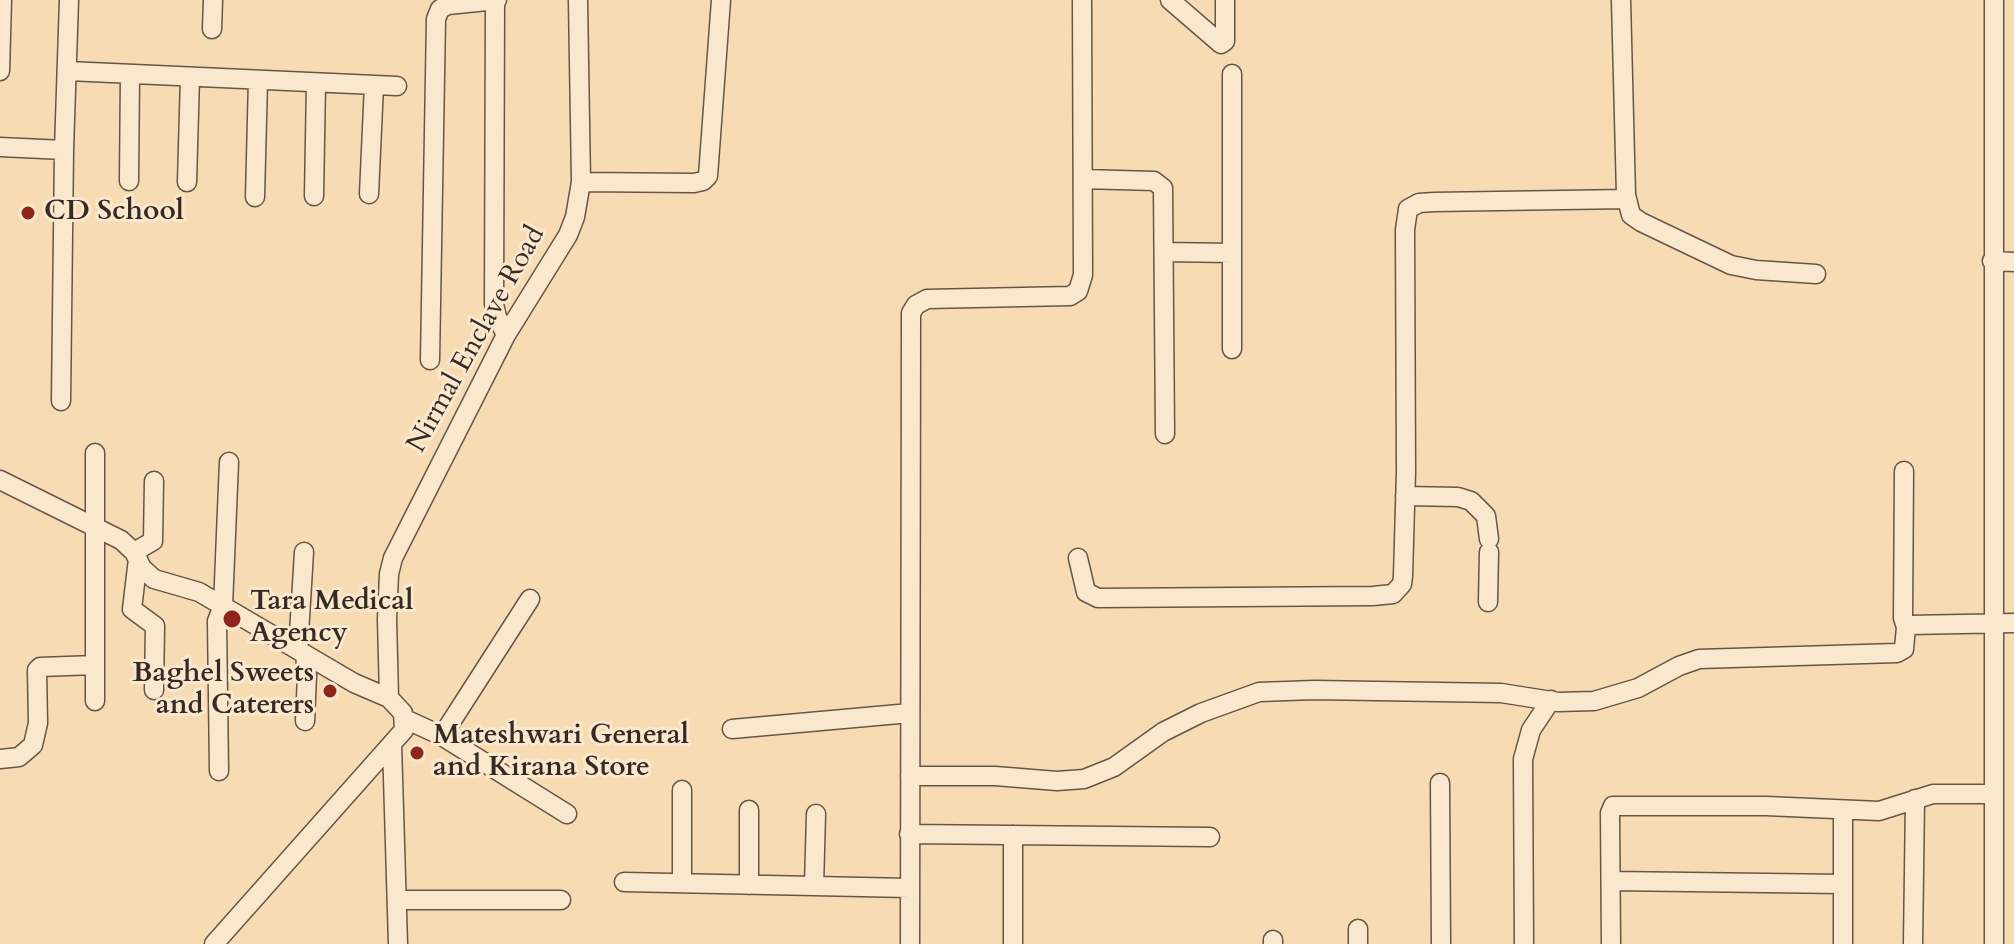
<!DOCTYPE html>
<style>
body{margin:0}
canvas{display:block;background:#f7dcb3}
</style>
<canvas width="2014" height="944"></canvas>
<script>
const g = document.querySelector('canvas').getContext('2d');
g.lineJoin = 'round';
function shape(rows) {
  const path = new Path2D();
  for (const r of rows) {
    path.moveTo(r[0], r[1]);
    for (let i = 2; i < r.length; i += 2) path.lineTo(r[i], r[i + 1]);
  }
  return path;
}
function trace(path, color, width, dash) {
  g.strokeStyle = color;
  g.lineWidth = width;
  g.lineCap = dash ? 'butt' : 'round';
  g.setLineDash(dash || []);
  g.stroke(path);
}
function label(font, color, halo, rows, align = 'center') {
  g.font = font + ' Cardo,serif';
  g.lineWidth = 6;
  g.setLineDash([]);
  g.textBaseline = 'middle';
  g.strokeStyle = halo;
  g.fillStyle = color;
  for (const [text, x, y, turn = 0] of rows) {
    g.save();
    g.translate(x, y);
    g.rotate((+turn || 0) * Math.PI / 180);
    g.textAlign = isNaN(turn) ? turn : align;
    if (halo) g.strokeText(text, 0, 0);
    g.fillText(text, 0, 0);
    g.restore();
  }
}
const minor = shape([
 [495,0,494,304,497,317,506,335],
 [1170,0,1221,44,1225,41,1225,0],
 [1621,0,1626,195,1631,215,1641,222,1731,265,1756,270,1816,274],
 [212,29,213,0],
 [0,71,2,0],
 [68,71,397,86],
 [1232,74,1232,349],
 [0,147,64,150],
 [1083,179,1154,181,1163,188,1165,434],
 [129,181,130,74],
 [187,182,190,77],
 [581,182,694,183,703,181,708,176,721,0],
 [369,194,374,85],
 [314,196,316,83],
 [255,197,258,80],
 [1164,252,1232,253],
 [1992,261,2014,262],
 [430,360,436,19,440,9,448,5,497,0],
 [61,401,64,150,69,0],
 [95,453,95,701],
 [1904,471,1903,618,1906,627],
 [0,480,121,540,134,552,142,568,154,579,199,592,354,683,389,698],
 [1405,496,1458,497,1471,501,1486,516,1489,539],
 [134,552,153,541,154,481],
 [1078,558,1086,592,1098,598,1373,596,1393,594,1402,584,1403,576,1406,472,1405,230,1408,209,1419,203,1434,202,1627,199],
 [138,559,132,609,155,626,154,690],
 [1488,602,1489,552],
 [298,650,304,552],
 [305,654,307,675,305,721],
 [405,719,442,736,567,814],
 [732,729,910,713],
 [442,736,530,599],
 [392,744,398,944],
 [0,759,19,757,33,745,38,723,37,670,40,667,95,665],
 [219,771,217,621,223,606,229,462],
 [910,776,995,776,1057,781,1084,779,1114,767,1163,732,1201,713,1259,692,1314,690,1501,693,1558,702,1594,701,1638,688,1679,666,1699,659,1897,653,1904,649,1906,627,1909,625,2014,623],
 [1440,783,1441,944],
 [749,810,749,885],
 [1843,810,1843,944],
 [909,834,1210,837],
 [1013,835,1013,944],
 [1611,881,1843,884],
 [624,882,909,888],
 [682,883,682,790],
 [814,886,816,814],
 [397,900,561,900],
 [1358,929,1358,944],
 [1273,940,1273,944],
 [214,944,404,730,403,713,389,698,387,619,389,574,393,558,506,335,568,235,575,217,581,182,578,0],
 [910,944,911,313,916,305,927,299,1070,296,1078,291,1083,275,1082,0],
 [1524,944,1523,759,1531,730,1551,700],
 [1611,944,1610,813,1613,806,1766,806,1879,811,1933,794,1994,794],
 [1913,944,1915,799],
 [1994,944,1994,0]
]);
const markers = [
 [28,213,8,"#8f2418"],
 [232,619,10,"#8f2418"],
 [330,691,8,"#8f2418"],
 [417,753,8,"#8f2418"]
];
const poiNames = [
 ["CD School",44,213],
 ["Tara Medical",250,603],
 ["Agency",250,635],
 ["Baghel Sweets",314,675,"right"],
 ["and Caterers",314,707,"right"],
 ["Mateshwari General",433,737],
 ["and Kirana Store",433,769]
];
const streetNames = [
 ["Nirmal Enclave Road",477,340,-61]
];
trace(minor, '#665648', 21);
trace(minor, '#fae8ce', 18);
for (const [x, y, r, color] of markers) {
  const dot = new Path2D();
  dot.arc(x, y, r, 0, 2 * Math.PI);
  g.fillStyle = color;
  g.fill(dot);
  trace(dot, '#fae8ce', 3);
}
label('bold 28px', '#362a25', '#fae8ce', poiNames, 'left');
label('28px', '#362a25', '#fae8ce', streetNames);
</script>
